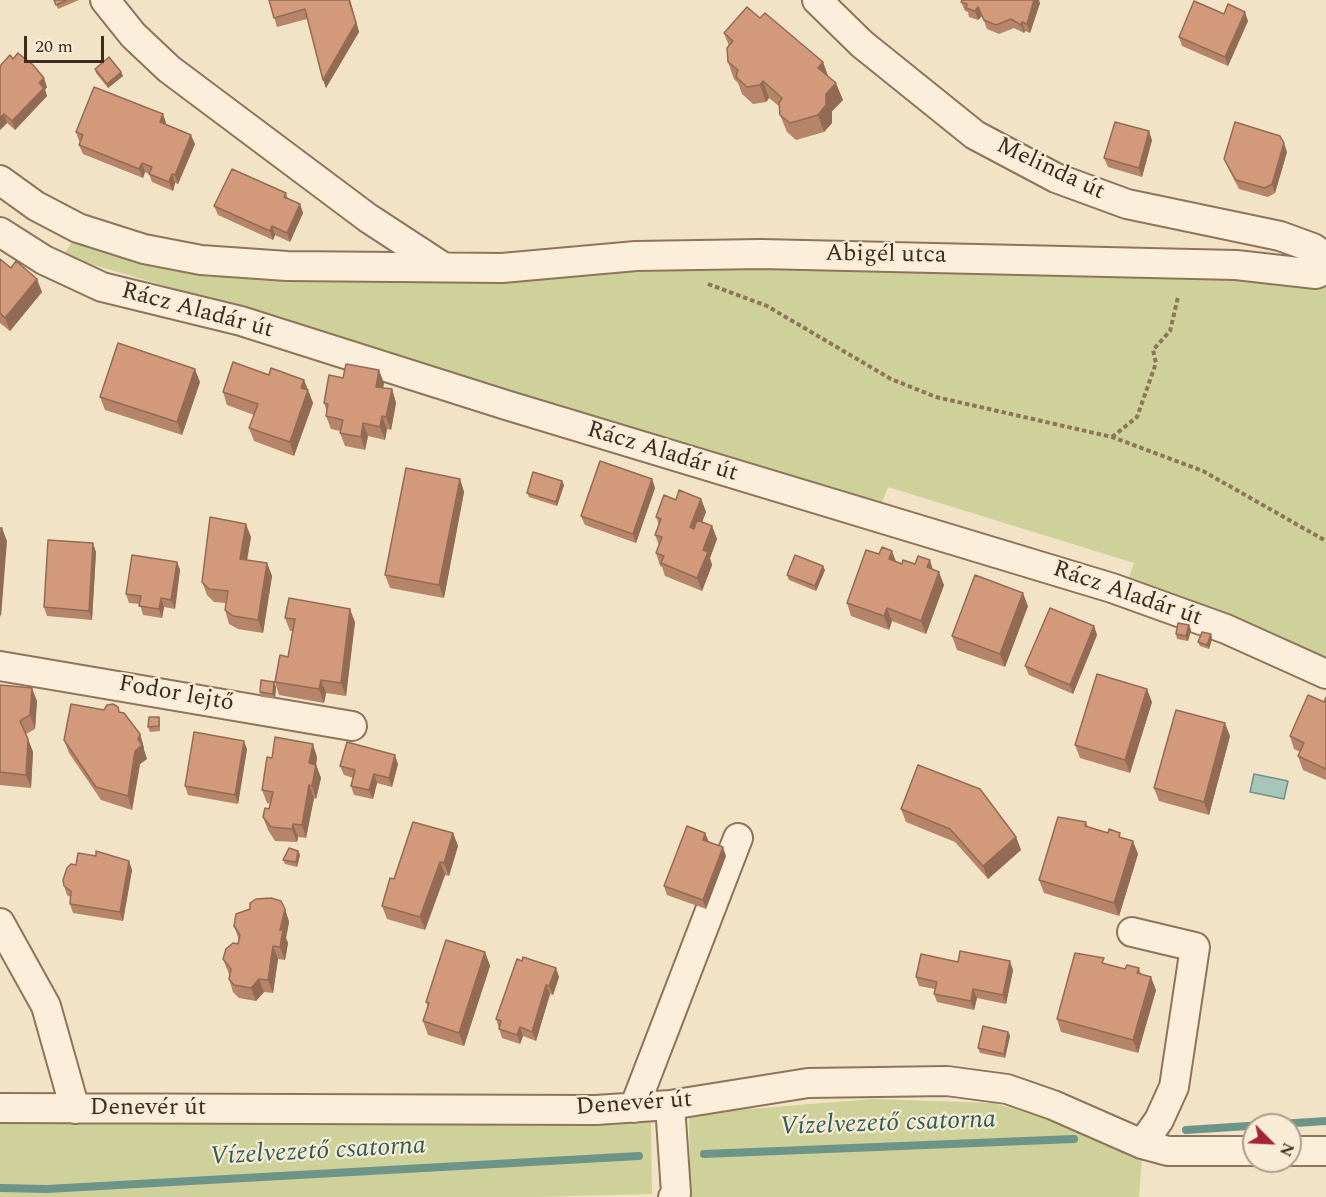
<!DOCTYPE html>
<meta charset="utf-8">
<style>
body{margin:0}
#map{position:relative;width:1326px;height:1197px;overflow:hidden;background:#f2e2c6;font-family:Spectral,serif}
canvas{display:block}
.north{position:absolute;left:1242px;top:1113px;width:60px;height:60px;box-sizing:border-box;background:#f8ecd7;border:2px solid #ae9f8d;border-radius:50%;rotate:114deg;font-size:16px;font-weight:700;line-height:24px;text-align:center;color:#3e2c1f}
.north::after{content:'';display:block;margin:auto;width:21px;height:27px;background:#a3252f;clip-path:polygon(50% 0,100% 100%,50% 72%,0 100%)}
.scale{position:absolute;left:24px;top:36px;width:80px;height:27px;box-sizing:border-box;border:3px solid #3e2c1f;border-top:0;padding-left:8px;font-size:18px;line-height:21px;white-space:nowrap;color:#3e2c1f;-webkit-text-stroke:4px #f8ecd7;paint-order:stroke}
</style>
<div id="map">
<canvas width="1326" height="1197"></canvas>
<div class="north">N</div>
<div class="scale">20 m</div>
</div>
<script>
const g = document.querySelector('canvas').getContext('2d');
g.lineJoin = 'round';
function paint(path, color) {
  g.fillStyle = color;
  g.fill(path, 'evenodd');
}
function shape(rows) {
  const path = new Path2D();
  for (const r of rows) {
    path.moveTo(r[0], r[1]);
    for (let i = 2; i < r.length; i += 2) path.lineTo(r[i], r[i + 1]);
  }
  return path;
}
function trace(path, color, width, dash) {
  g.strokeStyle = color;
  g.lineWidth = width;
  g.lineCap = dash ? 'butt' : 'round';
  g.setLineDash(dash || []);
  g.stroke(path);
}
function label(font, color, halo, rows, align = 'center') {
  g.font = font + ' Spectral,serif';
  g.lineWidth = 4.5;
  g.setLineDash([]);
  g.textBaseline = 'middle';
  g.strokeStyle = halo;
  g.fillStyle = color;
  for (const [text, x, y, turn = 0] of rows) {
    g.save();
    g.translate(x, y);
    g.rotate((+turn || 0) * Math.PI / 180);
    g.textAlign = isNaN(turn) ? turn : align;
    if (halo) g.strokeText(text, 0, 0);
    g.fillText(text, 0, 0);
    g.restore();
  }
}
const green = shape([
 [73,240,150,262,650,265,1326,278,1326,658,1237,618,1128,582,1134,563,888,487,880,507,302,326,63,256],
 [872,1099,994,1103,1065,1124,1142,1156,1139,1197,690,1197,689,1114],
 [0,1108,464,1121,651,1122,652,1194,537,1197,0,1197]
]);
const water = shape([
 [1254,774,1288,781,1284,799,1250,792,1254,774]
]);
const stream = shape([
 [1186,1130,1326,1121],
 [704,1154,1074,1139],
 [0,1188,47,1189,639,1156]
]);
const path = shape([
 [708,284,767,306,891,379,936,397,1112,437,1203,471,1326,541],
 [1112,437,1137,417,1156,363,1153,350,1170,331,1178,297]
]);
const minor = shape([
 [105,0,133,35,169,69,368,218,443,267],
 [817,0,862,44,975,135,1056,178,1127,204,1280,236,1313,248,1326,257],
 [0,180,36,206,78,228,144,249,201,260,287,266,502,268,636,256,761,254,1236,265,1316,274,1326,269],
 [0,232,44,260,102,287,241,321,506,405,1112,588,1226,629,1326,674],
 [0,666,352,726],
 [0,923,46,1006,75,1109],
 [1132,932,1195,947,1174,1087,1159,1120,1142,1144],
 [670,1105,676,1193,673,1197],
 [0,1108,596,1110,670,1105,808,1083,947,1081,1007,1089,1053,1105,1142,1144,1168,1151,1254,1151],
 [634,1108,738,838],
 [1290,1151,1326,1151]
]);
const wall = shape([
 [54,0,79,0,58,9],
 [269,0,350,0,359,32,326,88,307,19,277,27],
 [961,2,1040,3,1030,33,1025,31,1024,33,1014,28,999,34,987,29,982,16,978,20,969,17,968,12,965,11],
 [1224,14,1248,21,1228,66,1182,46,1179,37],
 [760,18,823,62,828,76,843,100,832,111,832,123,824,132,796,140,787,132,780,115,780,107,769,98,766,102,753,104,742,94,738,83,734,79,728,62,729,46,724,33],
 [13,59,47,87,45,90,47,96,15,130,7,123,0,130,0,66],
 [95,69,121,72,123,76,108,88,96,73],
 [163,114,166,123,165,124,195,144,178,184,175,183,173,191,152,182,149,174,145,172,143,178,83,154,79,145,81,142,79,141,76,132],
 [1152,140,1142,177,1108,167,1104,158],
 [1287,152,1275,193,1268,197,1239,189,1228,168,1224,159],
 [286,193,288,199,300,204,303,213,290,242,275,235,273,240,218,215,214,206],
 [0,259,42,292,10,331,0,323],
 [269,375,304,380,313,403,294,456,254,441,249,428,254,415,227,405,223,392],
 [343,378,384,383,383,388,392,389,396,403,391,430,387,429,385,440,368,436,365,450,345,446,340,433,340,431,331,429,326,416,327,412,324,403],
 [200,382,182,435,105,410,100,397],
 [460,479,464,492,444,598,390,588,385,575],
 [652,479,655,488,636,543,585,525,581,516],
 [564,485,557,506,529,497,527,493],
 [701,499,706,512,702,522,712,526,717,539,710,558,712,565,702,591,665,576,662,567,660,566,656,553,659,545,655,535,659,525,656,517,676,500],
 [251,537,247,560,267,563,272,576,263,633,238,629,229,624,225,610,226,603,214,602,207,595,202,582],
 [96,552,92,620,47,616,44,607],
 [177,562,180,570,175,609,164,607,162,618,143,615,140,604,129,603,126,594],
 [896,562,902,564,933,570,944,585,926,634,892,621,889,630,851,616,847,603],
 [825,570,816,591,789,580,787,575],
 [1028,606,1005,667,957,650,952,636],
 [285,618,355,622,346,696,326,693,324,703,279,695,275,682,288,657,293,631,290,631],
 [1189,625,1191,630,1188,641,1177,639,1176,634],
 [1094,626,1097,635,1073,694,1029,675,1025,666],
 [1211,634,1212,639,1209,649,1200,646,1198,642],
 [274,682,276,687,275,698,261,697,260,692],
 [0,685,37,701,35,729,26,734,33,752,31,788,0,785],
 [1326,697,1326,780,1303,770,1298,756,1300,752,1294,749,1290,736,1324,702],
 [1152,702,1130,773,1080,758,1075,745],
 [120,712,140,734,144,748,144,750,147,759,140,764,132,810,101,800,69,753,64,740],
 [159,717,160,722,160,731,150,732,148,727],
 [1230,736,1209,815,1159,801,1154,788],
 [247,749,238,804,188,795,185,786],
 [317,757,316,765,321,778,316,799,314,798,306,838,298,837,297,842,275,841,268,830,263,817,269,809,271,804,267,803,262,790,272,758],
 [398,764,392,787,377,783,373,799,354,795,351,786,353,778,344,775,340,766],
 [901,809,1016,837,1021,850,988,879,955,842,906,822],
 [1086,822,1088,827,1122,838,1138,854,1119,916,1044,893,1039,880],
 [453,833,458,846,449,876,445,875,425,930,387,919,382,906,394,879],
 [298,851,300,855,297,867,285,864,283,860],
 [726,856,706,909,667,895,664,886],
 [129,861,132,870,123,921,73,913,70,904,70,897,67,895,64,886,76,865],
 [250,909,285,909,289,922,286,938,288,943,285,960,278,959,273,993,264,992,256,1001,239,998,233,992,229,979,229,974,223,959,238,944,239,940,234,926],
 [485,952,490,966,464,1046,428,1035,423,1021,428,1008,426,1002],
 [958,962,1013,970,1006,1004,977,998,974,1010,937,1002,934,994,935,989,919,986,916,977],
 [1106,964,1125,969,1139,968,1141,974,1156,990,1138,1053,1061,1032,1057,1019],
 [556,968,559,977,553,995,550,994,536,1041,523,1036,520,1044,502,1038,496,1019],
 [1008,1032,1010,1036,1005,1058,980,1053,978,1048]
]);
const shadedWall = shape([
 [349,0,350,0,359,32,326,88,323,80],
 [1034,0,1039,0,1040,3,1030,33,1027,24],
 [978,7,982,16,978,20,975,11],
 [1245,12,1248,21,1228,66,1225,57],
 [1022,22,1025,31,1024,33,1021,25],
 [823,62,829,79,818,68],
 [121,72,123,76,108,88,107,84],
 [44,78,47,87,45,90,47,96,15,130,12,121,39,83],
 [763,81,769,98,766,102,760,85],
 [836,83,843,100,832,111,832,123,824,132,818,115,826,94],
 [4,114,7,123,0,130,0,118],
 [163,114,166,123,163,131,160,122],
 [1149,131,1152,140,1142,177,1139,168],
 [191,135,195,144,178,184,175,175],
 [1284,143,1287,152,1275,193,1272,184],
 [142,163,145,172,143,178,139,169],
 [172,174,175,183,173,191,169,182],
 [300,204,303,213,290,242,287,233],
 [272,226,275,235,273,240,270,231],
 [37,279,42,292,10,331,5,318],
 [195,369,200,382,182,435,177,422],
 [379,370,384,383,381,400,376,387],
 [304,380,313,403,294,456,290,442,301,388],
 [392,389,396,403,391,430,386,417],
 [382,416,387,429,385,440,380,427],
 [363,423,368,436,365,450,361,437],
 [460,479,464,492,444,598,439,585],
 [652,479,655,488,636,543,633,534],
 [562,481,564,485,557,506,556,502],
 [701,499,706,512,695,540,690,527],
 [246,524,251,537,245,572,240,559],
 [712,526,717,539,710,558,712,565,702,591,697,578,703,550],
 [2,528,7,541,1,617,0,614,0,556],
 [93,543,96,552,92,620,89,611],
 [892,551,897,564,889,559],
 [930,560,934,573,927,567],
 [177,562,180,570,175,609,171,600],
 [267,563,272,576,263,633,258,620],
 [823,566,825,570,816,591,815,586],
 [939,572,944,585,926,634,921,621],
 [1023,593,1028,606,1005,667,1000,654],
 [161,598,164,607,162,618,159,609],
 [887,608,892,621,889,630,884,616],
 [350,609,355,622,346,696,341,683],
 [1189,625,1191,630,1188,641,1186,636],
 [1094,626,1097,635,1073,694,1070,685],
 [1211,634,1212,639,1209,649,1207,645],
 [321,680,326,693,324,703,319,689],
 [274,682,276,687,275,698,273,694],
 [32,688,37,701,35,729,30,715],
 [1147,689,1152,702,1130,773,1125,760],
 [1225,723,1230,736,1209,815,1204,802],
 [140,734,144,748,144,750,147,759,140,764,132,810,128,796,135,751],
 [28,739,33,752,31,788,26,775],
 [244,741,247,749,238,804,235,795],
 [313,744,317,757,316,765,321,778,316,799,312,786,309,763],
 [395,755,398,764,392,787,389,778],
 [374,774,377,783,373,799,369,790],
 [309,785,314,798,306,838,302,825],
 [293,824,298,837,297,842,292,829],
 [453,833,458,846,449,876,444,863],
 [705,833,709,842,703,840],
 [1016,837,1021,850,988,879,983,866],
 [1133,841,1138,854,1119,916,1114,903],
 [723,847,726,856,706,909,703,900],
 [298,851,300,855,297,867,296,862],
 [129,861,132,870,123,921,120,912],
 [440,862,445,875,425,930,420,917],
 [285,909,289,922,286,938,288,943,285,960,280,947,280,930],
 [273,946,278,959,273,993,268,980],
 [485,952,490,966,464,1046,459,1033],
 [1010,961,1013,970,1006,1004,1003,995],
 [556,968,559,977,553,995,549,986],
 [1151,977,1156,990,1138,1053,1133,1040],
 [259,979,264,992,256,1001,251,988],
 [546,985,550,994,536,1041,532,1032],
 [973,989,977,998,974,1010,971,1001],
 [520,1027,523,1036,520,1044,517,1035],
 [1008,1032,1010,1036,1005,1058,1004,1054]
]);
const building = shape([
 [54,0,67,0,56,5,54,0],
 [269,0,349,0,356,23,323,80,305,9,274,18,269,0],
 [962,0,1034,0,1027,24,1022,22,1021,25,1011,19,996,25,984,20,978,7,975,11,966,8,967,4,961,2,962,0],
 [1194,1,1224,14,1228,4,1245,12,1225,57,1179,37,1194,1],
 [747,7,760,18,765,13,823,62,818,68,836,83,826,94,826,105,818,115,790,123,780,115,779,103,782,98,763,81,760,85,747,87,736,77,738,70,728,62,727,48,733,41,724,33,747,7],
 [18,53,33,65,44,78,39,83,44,88,12,121,4,114,0,118,0,66,10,55,13,59,18,53],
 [109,57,121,72,107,84,95,69,109,57],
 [94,87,163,114,160,122,191,135,175,175,172,174,169,182,149,174,152,167,142,163,139,169,79,145,83,135,76,132,94,87],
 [1115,122,1149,131,1139,168,1104,158,1115,122],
 [1235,122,1280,136,1284,143,1272,184,1265,188,1236,180,1224,159,1235,122],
 [232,169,286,193,284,197,300,204,287,233,272,226,270,231,214,206,232,169],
 [0,259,11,268,16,261,37,279,5,318,0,313,0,259],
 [118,343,195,369,177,422,100,397,118,343],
 [233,362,269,375,271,368,304,380,301,388,308,390,290,442,249,428,258,404,223,392,233,362],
 [346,364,379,370,376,387,392,389,386,417,382,416,380,427,363,423,361,437,340,433,343,420,326,416,328,404,324,403,329,375,343,378,346,364],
 [600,461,652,479,633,534,581,516,600,461],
 [406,468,460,479,439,585,385,575,406,468],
 [533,472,562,481,556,502,527,493,533,472],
 [679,490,701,499,690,527,694,529,697,520,712,526,703,550,708,552,697,578,661,563,664,556,656,553,662,537,655,535,661,519,656,517,664,495,676,500,679,490],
 [210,517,246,524,240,559,267,563,258,620,233,616,225,610,228,591,209,589,202,582,210,517],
 [0,528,2,528,0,556,0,528],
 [48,540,93,543,89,611,44,607,48,540],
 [882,547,892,551,889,559,902,564,903,560,915,564,918,556,930,560,927,567,939,572,921,621,887,608,884,616,847,603,866,550,879,554,882,547],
 [132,555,177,562,171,600,161,598,159,609,139,606,141,596,126,594,132,555],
 [795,555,823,566,815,586,787,575,795,555],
 [975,575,1023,593,1000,654,952,636,975,575],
 [289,598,350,609,341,683,321,680,319,689,275,682,280,655,288,657,295,619,285,618,289,598],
 [1050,608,1094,626,1070,685,1025,666,1050,608],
 [1178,623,1189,625,1186,636,1176,634,1178,623],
 [1202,632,1211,634,1207,645,1198,642,1202,632],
 [1097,674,1147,689,1125,760,1075,745,1097,674],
 [261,680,274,682,273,694,260,692,261,680],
 [0,685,32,688,30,715,20,721,28,739,26,775,0,772,0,685],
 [1308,695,1324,702,1326,697,1326,769,1298,756,1304,743,1290,736,1308,695],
 [71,704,104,710,107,705,113,704,118,707,119,712,124,713,140,734,138,739,142,745,135,751,128,796,96,787,64,740,71,704],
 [1176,710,1225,723,1204,802,1154,788,1176,710],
 [149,717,159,717,159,726,148,727,149,717],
 [194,732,244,741,235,795,185,786,194,732],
 [275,737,313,744,309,763,316,765,312,786,309,785,302,825,293,824,292,829,271,827,263,817,265,808,269,809,273,792,262,790,267,757,272,758,275,737],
 [347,742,395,755,389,778,374,774,369,790,351,786,355,770,340,766,347,742],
 [918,765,980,789,1016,837,983,866,950,829,901,809,918,765],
 [1058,817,1086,822,1085,826,1108,833,1109,829,1120,833,1119,837,1133,841,1114,903,1039,880,1058,817],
 [413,822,453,833,444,863,440,862,420,917,382,906,390,878,394,879,413,822],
 [687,826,705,833,703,840,723,847,703,900,664,886,687,826],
 [289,848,298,851,296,862,283,860,289,848],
 [96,851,129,861,120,912,70,904,71,891,64,886,63,880,67,868,71,864,76,865,78,853,96,856,96,851],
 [271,898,281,901,285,909,280,930,283,930,280,947,273,946,268,980,259,979,251,988,234,985,229,979,231,969,223,959,226,949,233,943,238,944,240,935,234,926,236,914,250,909,250,903,256,899,271,898],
 [446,940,485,952,459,1033,423,1021,429,1003,426,1002,446,940],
 [960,951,1010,961,1003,995,973,989,971,1001,934,994,937,982,916,977,921,954,958,962,960,951],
 [1075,953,1104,958,1102,963,1125,969,1127,965,1139,968,1137,973,1151,977,1133,1040,1057,1019,1075,953],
 [523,957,556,968,549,986,546,985,532,1032,520,1027,517,1035,499,1029,501,1021,496,1019,517,959,522,961,523,957],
 [983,1026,1008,1032,1004,1054,978,1048,983,1026]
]);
const streetNames = [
 ["Melinda út",1050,170,25],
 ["Abigél utca",886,256,1],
 ["Rácz Aladár út",197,312,15],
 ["Rácz Aladár út",662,453,17],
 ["Rácz Aladár út",1127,595,19],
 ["Fodor lejtő",176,695,10],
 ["Denevér út",634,1105,-4],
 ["Denevér út",148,1109]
];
const waterNames = [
 ["Vízelvezető csatorna",888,1125,-2],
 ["Vízelvezető csatorna",318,1153,-3]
];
paint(green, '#ced199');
paint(water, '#a8c5ba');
trace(water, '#6d9488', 1.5);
trace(stream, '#6d9488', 8);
trace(minor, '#8f735a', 32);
trace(path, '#8f735a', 4, [4.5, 3]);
trace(minor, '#fbefdb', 28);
paint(wall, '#b58469');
paint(shadedWall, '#936b55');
paint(building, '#d2997a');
trace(building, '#936b55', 1.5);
label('24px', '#3e2c1f', '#f8ecd7', streetNames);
label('italic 26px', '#2d5f58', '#f8ecd7', waterNames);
</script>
